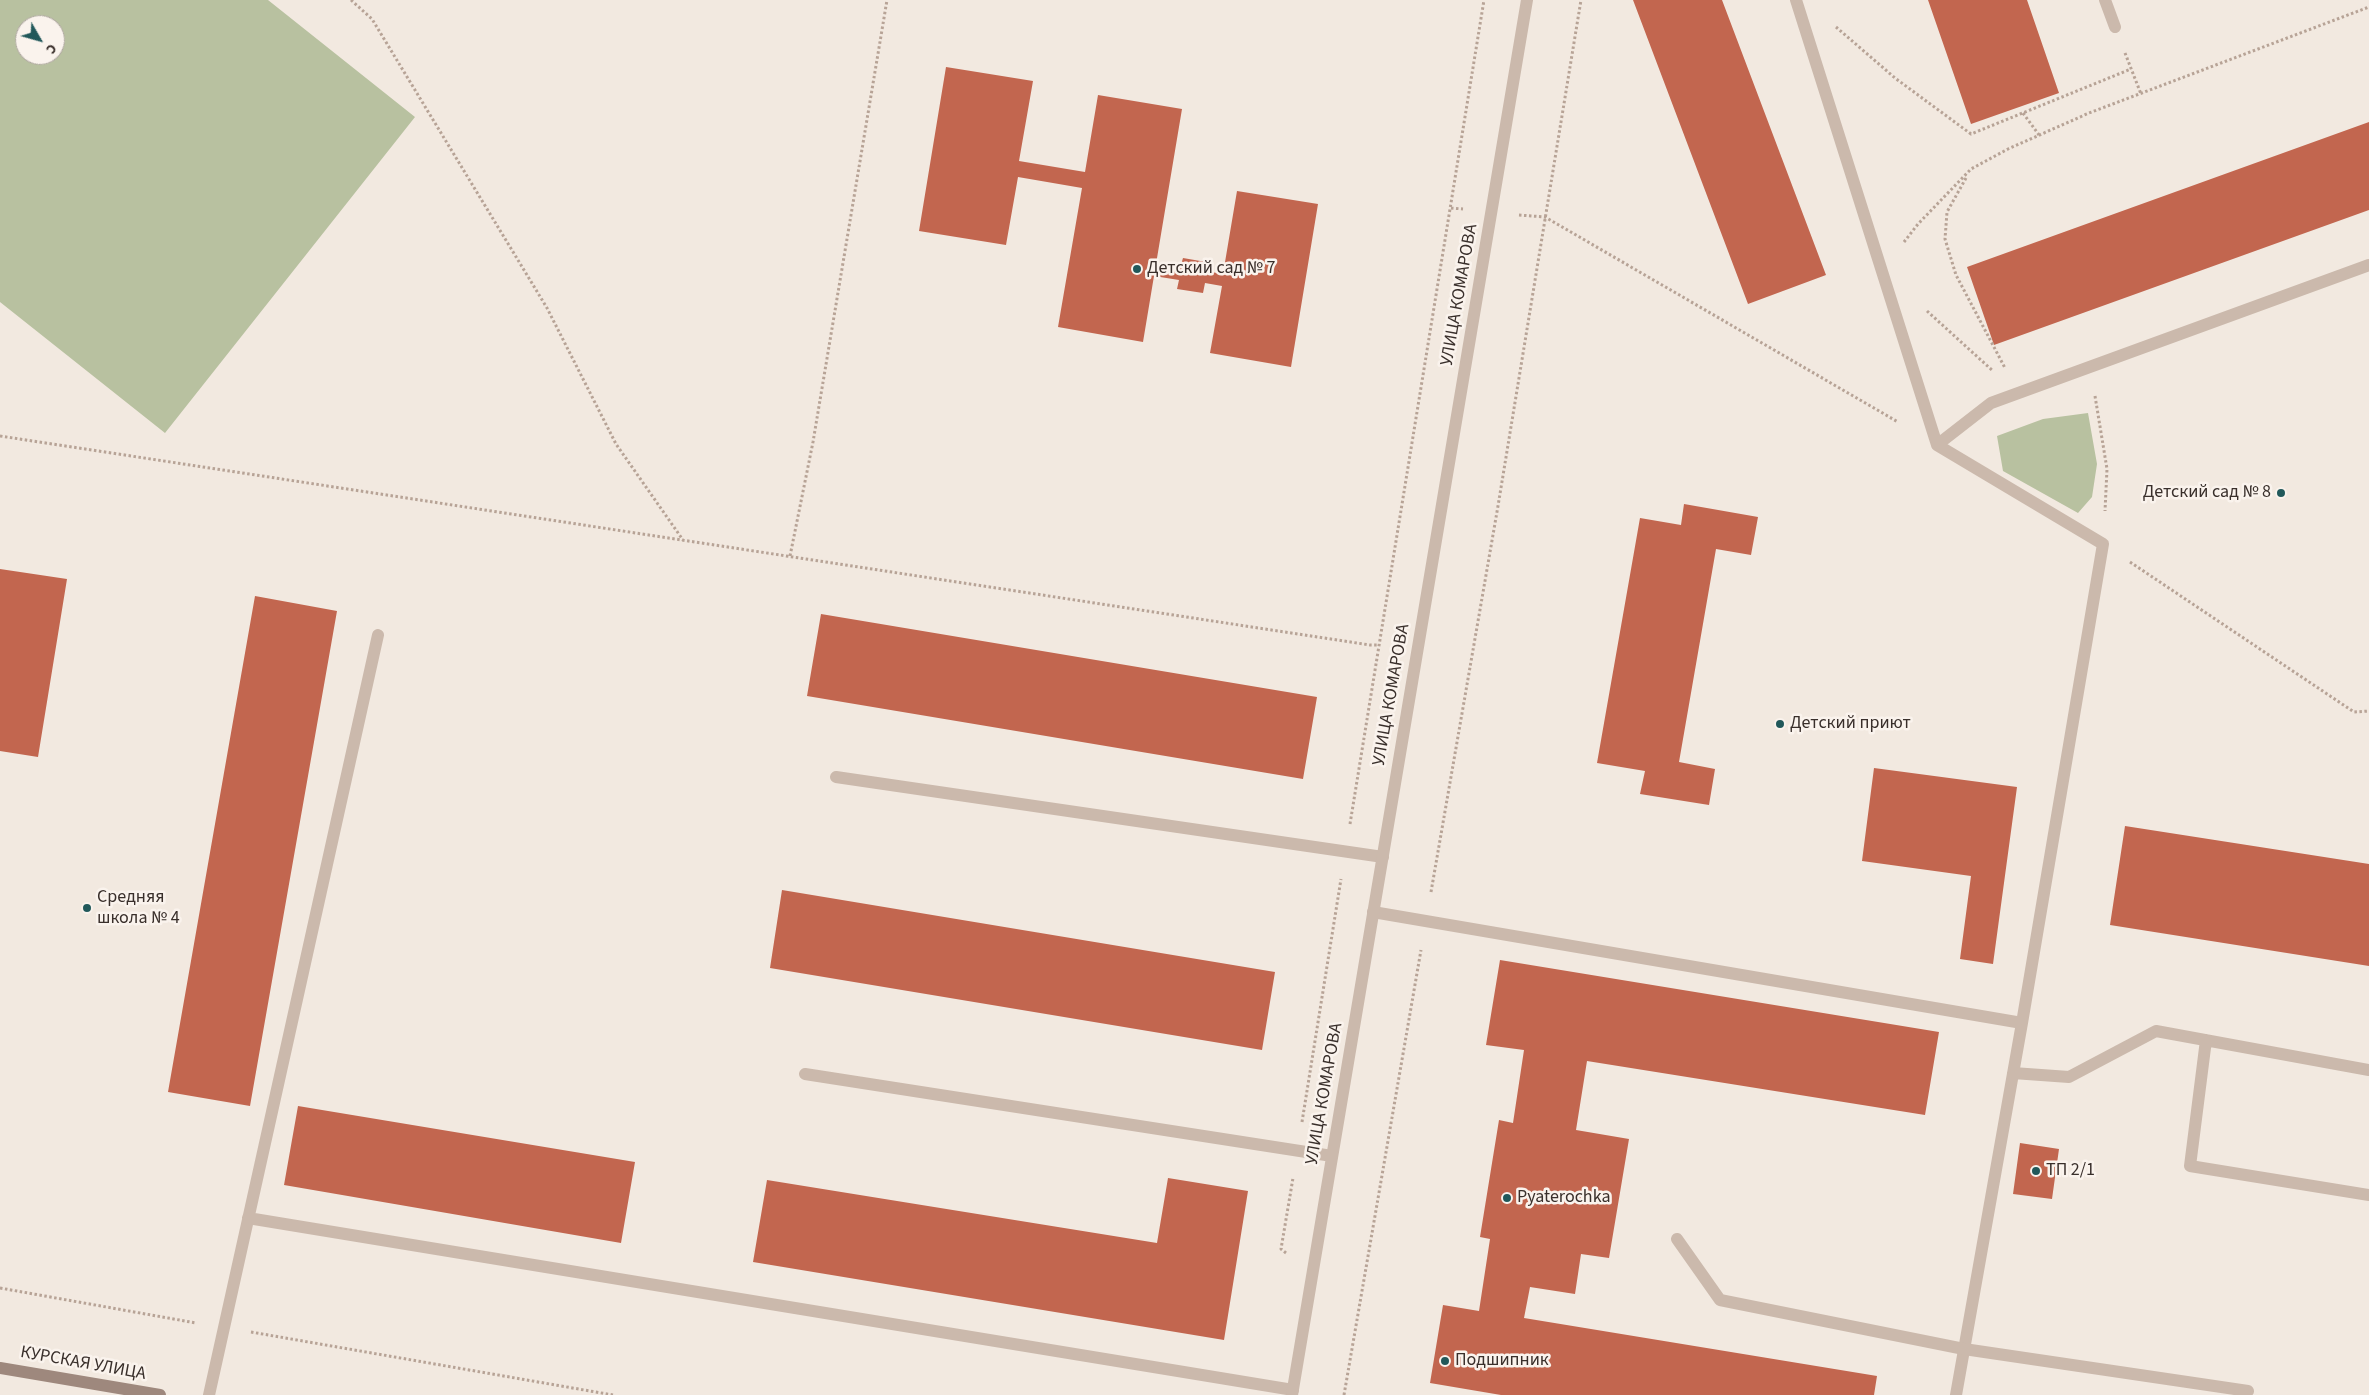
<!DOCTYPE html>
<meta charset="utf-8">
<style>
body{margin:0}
#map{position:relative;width:2369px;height:1395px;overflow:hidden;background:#f2e9e0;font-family:"Source Sans 3",sans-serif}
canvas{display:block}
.north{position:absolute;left:15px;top:15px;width:50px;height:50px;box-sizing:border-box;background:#faf3ed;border:1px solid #ada59f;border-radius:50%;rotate:128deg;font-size:14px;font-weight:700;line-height:20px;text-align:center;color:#392f2b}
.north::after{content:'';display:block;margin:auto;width:18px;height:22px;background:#21585a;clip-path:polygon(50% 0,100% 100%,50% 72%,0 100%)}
</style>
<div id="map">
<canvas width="2369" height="1395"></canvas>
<div class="north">С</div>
</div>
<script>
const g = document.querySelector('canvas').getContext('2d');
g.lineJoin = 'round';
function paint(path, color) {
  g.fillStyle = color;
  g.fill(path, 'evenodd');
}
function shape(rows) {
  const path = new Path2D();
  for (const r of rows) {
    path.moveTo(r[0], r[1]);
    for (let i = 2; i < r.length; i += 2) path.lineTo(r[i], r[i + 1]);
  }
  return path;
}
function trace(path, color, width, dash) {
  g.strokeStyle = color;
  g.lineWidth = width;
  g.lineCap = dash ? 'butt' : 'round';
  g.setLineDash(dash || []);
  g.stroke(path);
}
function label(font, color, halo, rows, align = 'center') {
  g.font = font + ' "Source Sans 3",sans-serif';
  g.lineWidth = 5;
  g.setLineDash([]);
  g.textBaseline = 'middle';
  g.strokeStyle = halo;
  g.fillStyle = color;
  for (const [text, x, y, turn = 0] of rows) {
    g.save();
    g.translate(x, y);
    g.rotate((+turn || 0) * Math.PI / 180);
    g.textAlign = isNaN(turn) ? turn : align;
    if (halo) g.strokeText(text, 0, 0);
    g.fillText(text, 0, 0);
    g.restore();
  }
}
const green = shape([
 [0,0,268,0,415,117,165,433,0,302],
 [25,25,55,25,55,55,25,55],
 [2088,413,2097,464,2092,497,2078,513,2003,471,1997,436,2043,419]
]);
const building = shape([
 [1633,0,1722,0,1826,275,1748,304],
 [1928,0,2027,0,2059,93,1971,124],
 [946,67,1033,81,1019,161,1085,172,1098,95,1182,109,1156,264,1180,268,1183,258,1206,262,1205,271,1223,274,1237,191,1318,204,1291,367,1210,353,1222,286,1205,283,1203,293,1177,289,1179,280,1154,276,1143,342,1058,327,1082,188,1018,177,1006,245,919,231],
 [2369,122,2369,210,1994,345,1967,267],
 [1684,504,1758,517,1751,555,1716,549,1679,762,1715,769,1709,805,1640,794,1645,771,1597,763,1640,518,1681,525],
 [0,569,67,579,38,757,0,751],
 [255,596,337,611,250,1106,168,1092],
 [821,614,1317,697,1303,779,807,696],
 [1874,768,2017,787,1993,964,1960,959,1971,876,1862,861],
 [2125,826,2369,864,2369,966,2110,925],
 [782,890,1275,972,1262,1050,770,968],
 [1500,960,1939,1032,1925,1115,1587,1061,1576,1130,1629,1139,1609,1258,1581,1254,1575,1294,1530,1287,1524,1318,1877,1376,1874,1395,1501,1395,1430,1383,1443,1305,1479,1311,1490,1239,1480,1237,1499,1120,1513,1123,1524,1050,1486,1045],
 [298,1106,635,1162,621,1243,284,1185],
 [2020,1143,2059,1149,2052,1199,2013,1194],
 [1168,1178,1248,1191,1224,1340,753,1262,767,1180,1157,1243]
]);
const path = shape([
 [351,0,372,19,547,308,616,444,683,540],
 [1836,27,1895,78,1971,134,2131,69],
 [2125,53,2141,94],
 [2023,113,2039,135],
 [1966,178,1947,212,1945,239,1956,275,2005,368],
 [1451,208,1463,209],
 [1519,215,1545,217,1898,422],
 [1904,242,1918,224,1971,169,2008,149,2089,113,2369,7],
 [1927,311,1993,371],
 [2095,396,2107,469,2105,511],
 [0,436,1370,645,1379,645],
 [790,556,813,442,887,0],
 [2130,562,2354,712,2369,711],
 [1350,824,1484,0],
 [1431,892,1498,506,1581,0],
 [1302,1122,1341,879],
 [1286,1253,1281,1249,1293,1178],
 [0,1288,196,1323],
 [251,1332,613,1395],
 [1344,1395,1421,950]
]);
const lane = shape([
 [1796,0,1937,445,2103,544,2022,1023,1956,1395],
 [2105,0,2115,27],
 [1937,445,1991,403,2369,265],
 [836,777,1383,857],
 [1373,912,2022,1023],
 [2206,1040,2190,1166,2369,1195],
 [2013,1073,2069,1077,2156,1031,2369,1070],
 [805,1074,1332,1156],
 [248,1218,1293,1390],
 [209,1395,378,635]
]);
const street = shape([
 [1677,1239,1720,1300,1964,1349,2248,1391],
 [1292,1395,1527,0]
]);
const secondary = shape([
 [0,1368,160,1395]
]);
const markers = [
 [1137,269,5,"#21585a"],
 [2281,493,5,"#21585a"],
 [1780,724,5,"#21585a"],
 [87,908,5,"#21585a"],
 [2036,1171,5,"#21585a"],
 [1507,1198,5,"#21585a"],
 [1445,1361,5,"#21585a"]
];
const poiNames = [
 ["Детский сад № 7",1147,269],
 ["Детский сад № 8",2271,493,"right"],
 ["Детский приют",1790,724],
 ["Средняя",97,898],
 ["школа № 4",97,919],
 ["ТП 2/1",2046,1171],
 ["Pyaterochka",1517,1198],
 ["Подшипник",1455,1361]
];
const streetNames = [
 ["УЛИЦА КОМАРОВА",1460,295,-80],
 ["УЛИЦА КОМАРОВА",1392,695,-80],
 ["УЛИЦА КОМАРОВА",1325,1094,-80],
 ["КУРСКАЯ УЛИЦА",83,1364,10]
];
paint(green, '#b8c1a0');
paint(building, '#c2664f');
trace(path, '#b7a396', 3, [2.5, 2.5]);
trace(lane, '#cbb9ac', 12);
trace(street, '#cbb9ac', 12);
trace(secondary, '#9e887d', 12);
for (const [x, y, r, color] of markers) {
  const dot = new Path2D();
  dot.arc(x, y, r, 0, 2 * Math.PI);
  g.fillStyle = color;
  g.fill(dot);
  trace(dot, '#faf3ed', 2);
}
label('18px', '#392f2b', '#faf3ed', poiNames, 'left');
label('18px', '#392f2b', '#faf3ed', streetNames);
</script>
